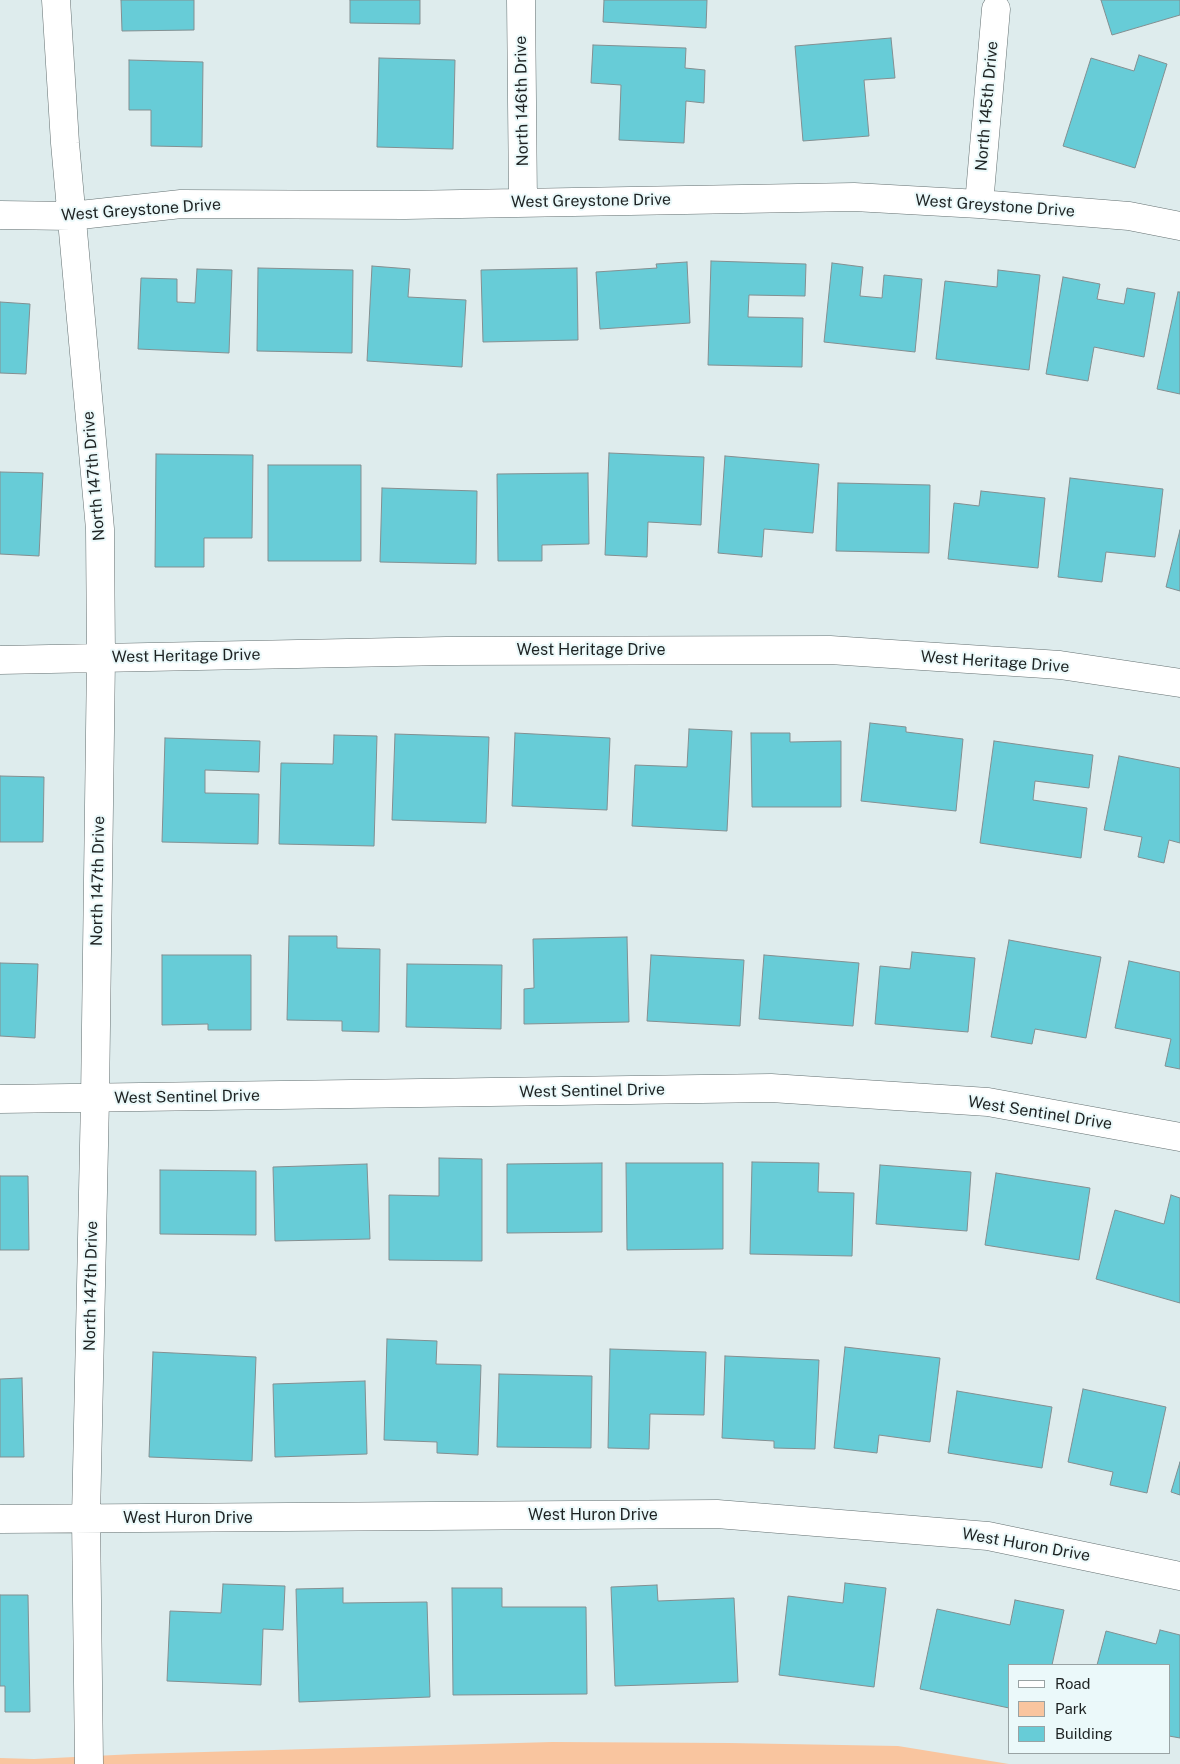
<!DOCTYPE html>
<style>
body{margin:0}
#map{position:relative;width:1180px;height:1764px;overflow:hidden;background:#deeced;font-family:"Public Sans",sans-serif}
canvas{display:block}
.legend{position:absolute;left:1008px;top:1664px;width:162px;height:90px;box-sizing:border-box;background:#ebf9fa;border:1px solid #99a3a4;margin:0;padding:6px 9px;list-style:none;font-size:15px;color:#1e2323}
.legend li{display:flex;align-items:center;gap:10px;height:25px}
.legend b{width:25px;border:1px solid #99a3a4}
</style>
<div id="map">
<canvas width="1180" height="1764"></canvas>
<ul class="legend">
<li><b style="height:6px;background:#fff"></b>Road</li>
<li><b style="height:14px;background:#f9c59f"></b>Park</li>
<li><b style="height:14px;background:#67ccd7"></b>Building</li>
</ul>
</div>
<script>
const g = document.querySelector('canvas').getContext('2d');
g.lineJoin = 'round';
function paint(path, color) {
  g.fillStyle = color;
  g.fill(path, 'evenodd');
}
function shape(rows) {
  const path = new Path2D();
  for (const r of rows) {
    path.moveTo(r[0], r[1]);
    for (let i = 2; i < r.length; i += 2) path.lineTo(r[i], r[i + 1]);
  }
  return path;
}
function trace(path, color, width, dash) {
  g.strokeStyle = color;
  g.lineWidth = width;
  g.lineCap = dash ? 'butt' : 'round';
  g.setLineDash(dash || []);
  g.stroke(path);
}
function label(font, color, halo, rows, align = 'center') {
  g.font = font + ' "Public Sans",sans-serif';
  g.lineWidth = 4;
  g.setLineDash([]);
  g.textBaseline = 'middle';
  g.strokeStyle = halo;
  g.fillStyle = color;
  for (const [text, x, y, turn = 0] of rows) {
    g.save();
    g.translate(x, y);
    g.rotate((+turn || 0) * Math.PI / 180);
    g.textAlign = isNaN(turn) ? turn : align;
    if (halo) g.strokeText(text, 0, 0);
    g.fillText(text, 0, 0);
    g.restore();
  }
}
const green = shape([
 [552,1742,729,1743,898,1746,1009,1764,0,1764,0,1758,34,1759,135,1754]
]);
const building = shape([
 [121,0,194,0,194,30,122,31,121,0],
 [350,0,420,0,420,24,350,23,350,0],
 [604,0,707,0,706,28,603,22,604,0],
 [1101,0,1180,0,1180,15,1112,35,1101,0],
 [891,38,895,78,864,80,869,136,803,141,795,46,891,38],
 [593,45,686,48,685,68,705,70,704,103,686,101,684,143,619,140,621,85,591,83,593,45],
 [1139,55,1167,64,1135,168,1063,146,1091,58,1134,71,1139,55],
 [379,58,455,60,453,149,377,147,379,58],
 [129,60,203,62,202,147,151,146,151,110,129,110,129,60],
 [711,261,806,264,805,296,749,295,748,317,803,318,802,367,708,365,711,261],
 [687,262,690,323,600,329,596,272,657,268,656,264,687,262],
 [832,263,863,267,860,296,882,298,884,275,922,279,915,352,824,342,832,263],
 [372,266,410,269,408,297,466,300,462,367,367,361,372,266],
 [258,268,353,270,352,353,257,351,258,268],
 [577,268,578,340,483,342,481,270,577,268],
 [197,269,232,270,229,353,138,349,141,278,177,279,177,302,195,303,197,269],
 [998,270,1040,275,1029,370,936,359,945,281,997,287,998,270],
 [1063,277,1100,284,1097,299,1124,304,1127,288,1155,293,1144,357,1094,347,1088,381,1046,374,1063,277],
 [1178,292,1180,292,1180,394,1157,389,1178,292],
 [0,302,30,304,26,374,0,373,0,302],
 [609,453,704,457,701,525,648,522,647,557,605,555,609,453],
 [156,454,253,455,252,538,204,538,204,567,155,567,156,454],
 [725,456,819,464,813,533,764,529,762,557,718,553,725,456],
 [268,465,361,465,361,561,268,561,268,465],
 [0,472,43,473,39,556,0,554,0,472],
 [588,473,589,544,542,545,542,561,498,561,497,474,588,473],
 [1070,478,1163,489,1155,557,1106,552,1102,582,1058,577,1070,478],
 [838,483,930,485,929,553,836,551,838,483],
 [382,488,477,491,476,564,380,562,382,488],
 [981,491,1045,498,1038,568,948,559,954,503,979,506,981,491],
 [1180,530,1180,591,1166,587,1180,530],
 [870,723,906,727,906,732,963,739,956,811,861,801,870,723],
 [689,729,732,731,727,831,632,826,635,765,687,767,689,729],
 [515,733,610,738,607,810,512,806,515,733],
 [751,733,790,733,790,742,841,741,841,807,752,807,751,733],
 [395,734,489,737,486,823,392,820,395,734],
 [334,735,377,736,374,846,279,844,281,763,333,764,334,735],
 [165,738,260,741,259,772,205,770,205,793,259,794,258,844,162,842,165,738],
 [994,741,1093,755,1089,788,1035,781,1033,800,1087,808,1081,858,980,843,994,741],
 [1119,756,1180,768,1180,843,1169,840,1164,863,1138,857,1142,837,1104,830,1119,756],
 [0,776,44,777,43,842,0,842,0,776],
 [289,936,337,936,337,948,380,949,379,1032,342,1031,342,1021,287,1020,289,936],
 [627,937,629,1022,524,1024,524,989,534,988,533,939,627,937],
 [1009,940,1101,957,1086,1038,1035,1029,1032,1044,991,1037,1009,940],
 [912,952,975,958,968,1032,875,1024,880,966,910,969,912,952],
 [162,955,251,955,251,1030,208,1030,208,1024,162,1025,162,955],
 [651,955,744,960,740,1026,647,1021,651,955],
 [764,955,859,963,853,1026,759,1019,764,955],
 [1129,961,1180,972,1180,1069,1165,1066,1171,1039,1115,1028,1129,961],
 [0,963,38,964,35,1038,0,1036,0,963],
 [407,964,502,965,501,1029,406,1027,407,964],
 [439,1158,482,1159,482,1261,389,1260,389,1195,439,1196,439,1158],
 [752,1162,819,1163,818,1192,854,1193,852,1256,750,1254,752,1162],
 [602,1163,602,1232,507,1233,507,1164,602,1163],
 [626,1163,723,1163,723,1249,627,1250,626,1163],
 [367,1164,370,1239,275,1241,273,1167,367,1164],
 [880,1165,971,1172,967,1231,876,1224,880,1165],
 [160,1170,256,1171,256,1235,160,1234,160,1170],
 [996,1173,1090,1188,1079,1260,985,1245,996,1173],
 [0,1176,28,1176,29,1250,0,1250,0,1176],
 [1171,1195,1180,1198,1180,1303,1096,1279,1115,1210,1164,1224,1171,1195],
 [387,1339,437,1341,436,1364,481,1365,478,1455,437,1453,437,1442,384,1440,387,1339],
 [845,1347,940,1358,930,1442,879,1435,877,1453,834,1448,845,1347],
 [610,1349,706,1352,704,1415,650,1414,649,1449,608,1448,610,1349],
 [153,1352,256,1357,252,1461,149,1457,153,1352],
 [725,1356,819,1360,815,1449,774,1448,774,1441,722,1438,725,1356],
 [499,1374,592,1376,591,1448,497,1447,499,1374],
 [22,1378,24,1457,0,1457,0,1379,22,1378],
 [365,1381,367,1454,275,1457,273,1384,365,1381],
 [1083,1389,1166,1407,1147,1493,1110,1485,1113,1472,1068,1462,1083,1389],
 [957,1391,1052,1407,1042,1468,948,1453,957,1391],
 [1180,1462,1180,1495,1171,1492,1180,1462],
 [845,1583,886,1588,874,1687,779,1675,788,1596,843,1603,845,1583],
 [223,1584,285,1586,283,1630,263,1629,261,1685,167,1681,170,1611,221,1613,223,1584],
 [657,1585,658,1601,734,1598,738,1682,615,1686,611,1587,657,1585],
 [343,1588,343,1603,427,1602,430,1697,299,1702,296,1589,343,1588],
 [452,1588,502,1588,502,1607,586,1607,587,1694,453,1695,452,1588],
 [0,1595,28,1595,30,1712,5,1712,5,1686,0,1686,0,1595],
 [1015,1600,1064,1610,1052,1665,1009,1665,1009,1708,920,1689,937,1609,1010,1625,1015,1600],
 [1160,1630,1180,1635,1180,1738,1169,1736,1169,1665,1097,1665,1106,1631,1156,1644,1160,1630]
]);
const minor = shape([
 [56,0,65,143,100,529,101,658,95,1099,86,1518,89,1764],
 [521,0,523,202],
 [979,204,996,9],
 [0,215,71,216,181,204,405,205,854,197,979,204,1129,216,1180,226],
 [0,660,446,651,830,650,1060,665,1180,683],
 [0,1099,771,1088,988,1102,1180,1137],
 [0,1519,717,1514,988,1536,1180,1576]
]);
const streetNames = [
 ["North 146th Drive",522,101,-91],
 ["North 145th Drive",987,106,-85],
 ["West Greystone Drive",591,201,-1],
 ["West Greystone Drive",995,206,4],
 ["West Greystone Drive",141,210,-4],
 ["North 147th Drive",94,476,-95],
 ["West Heritage Drive",591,650],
 ["West Heritage Drive",186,656,-1],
 ["West Heritage Drive",995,662,4],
 ["North 147th Drive",98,881,-89],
 ["West Sentinel Drive",592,1091,-1],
 ["West Sentinel Drive",187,1097,-1],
 ["West Sentinel Drive",1040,1113,9],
 ["North 147th Drive",91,1286,-89],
 ["West Huron Drive",593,1515],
 ["West Huron Drive",188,1518],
 ["West Huron Drive",1026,1545,10]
];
paint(green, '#f9c59f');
paint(building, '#67ccd7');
trace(building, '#838f91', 1);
trace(minor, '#647071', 29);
trace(minor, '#fff', 28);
label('16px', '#1e2323', '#ebf9fa', streetNames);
</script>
